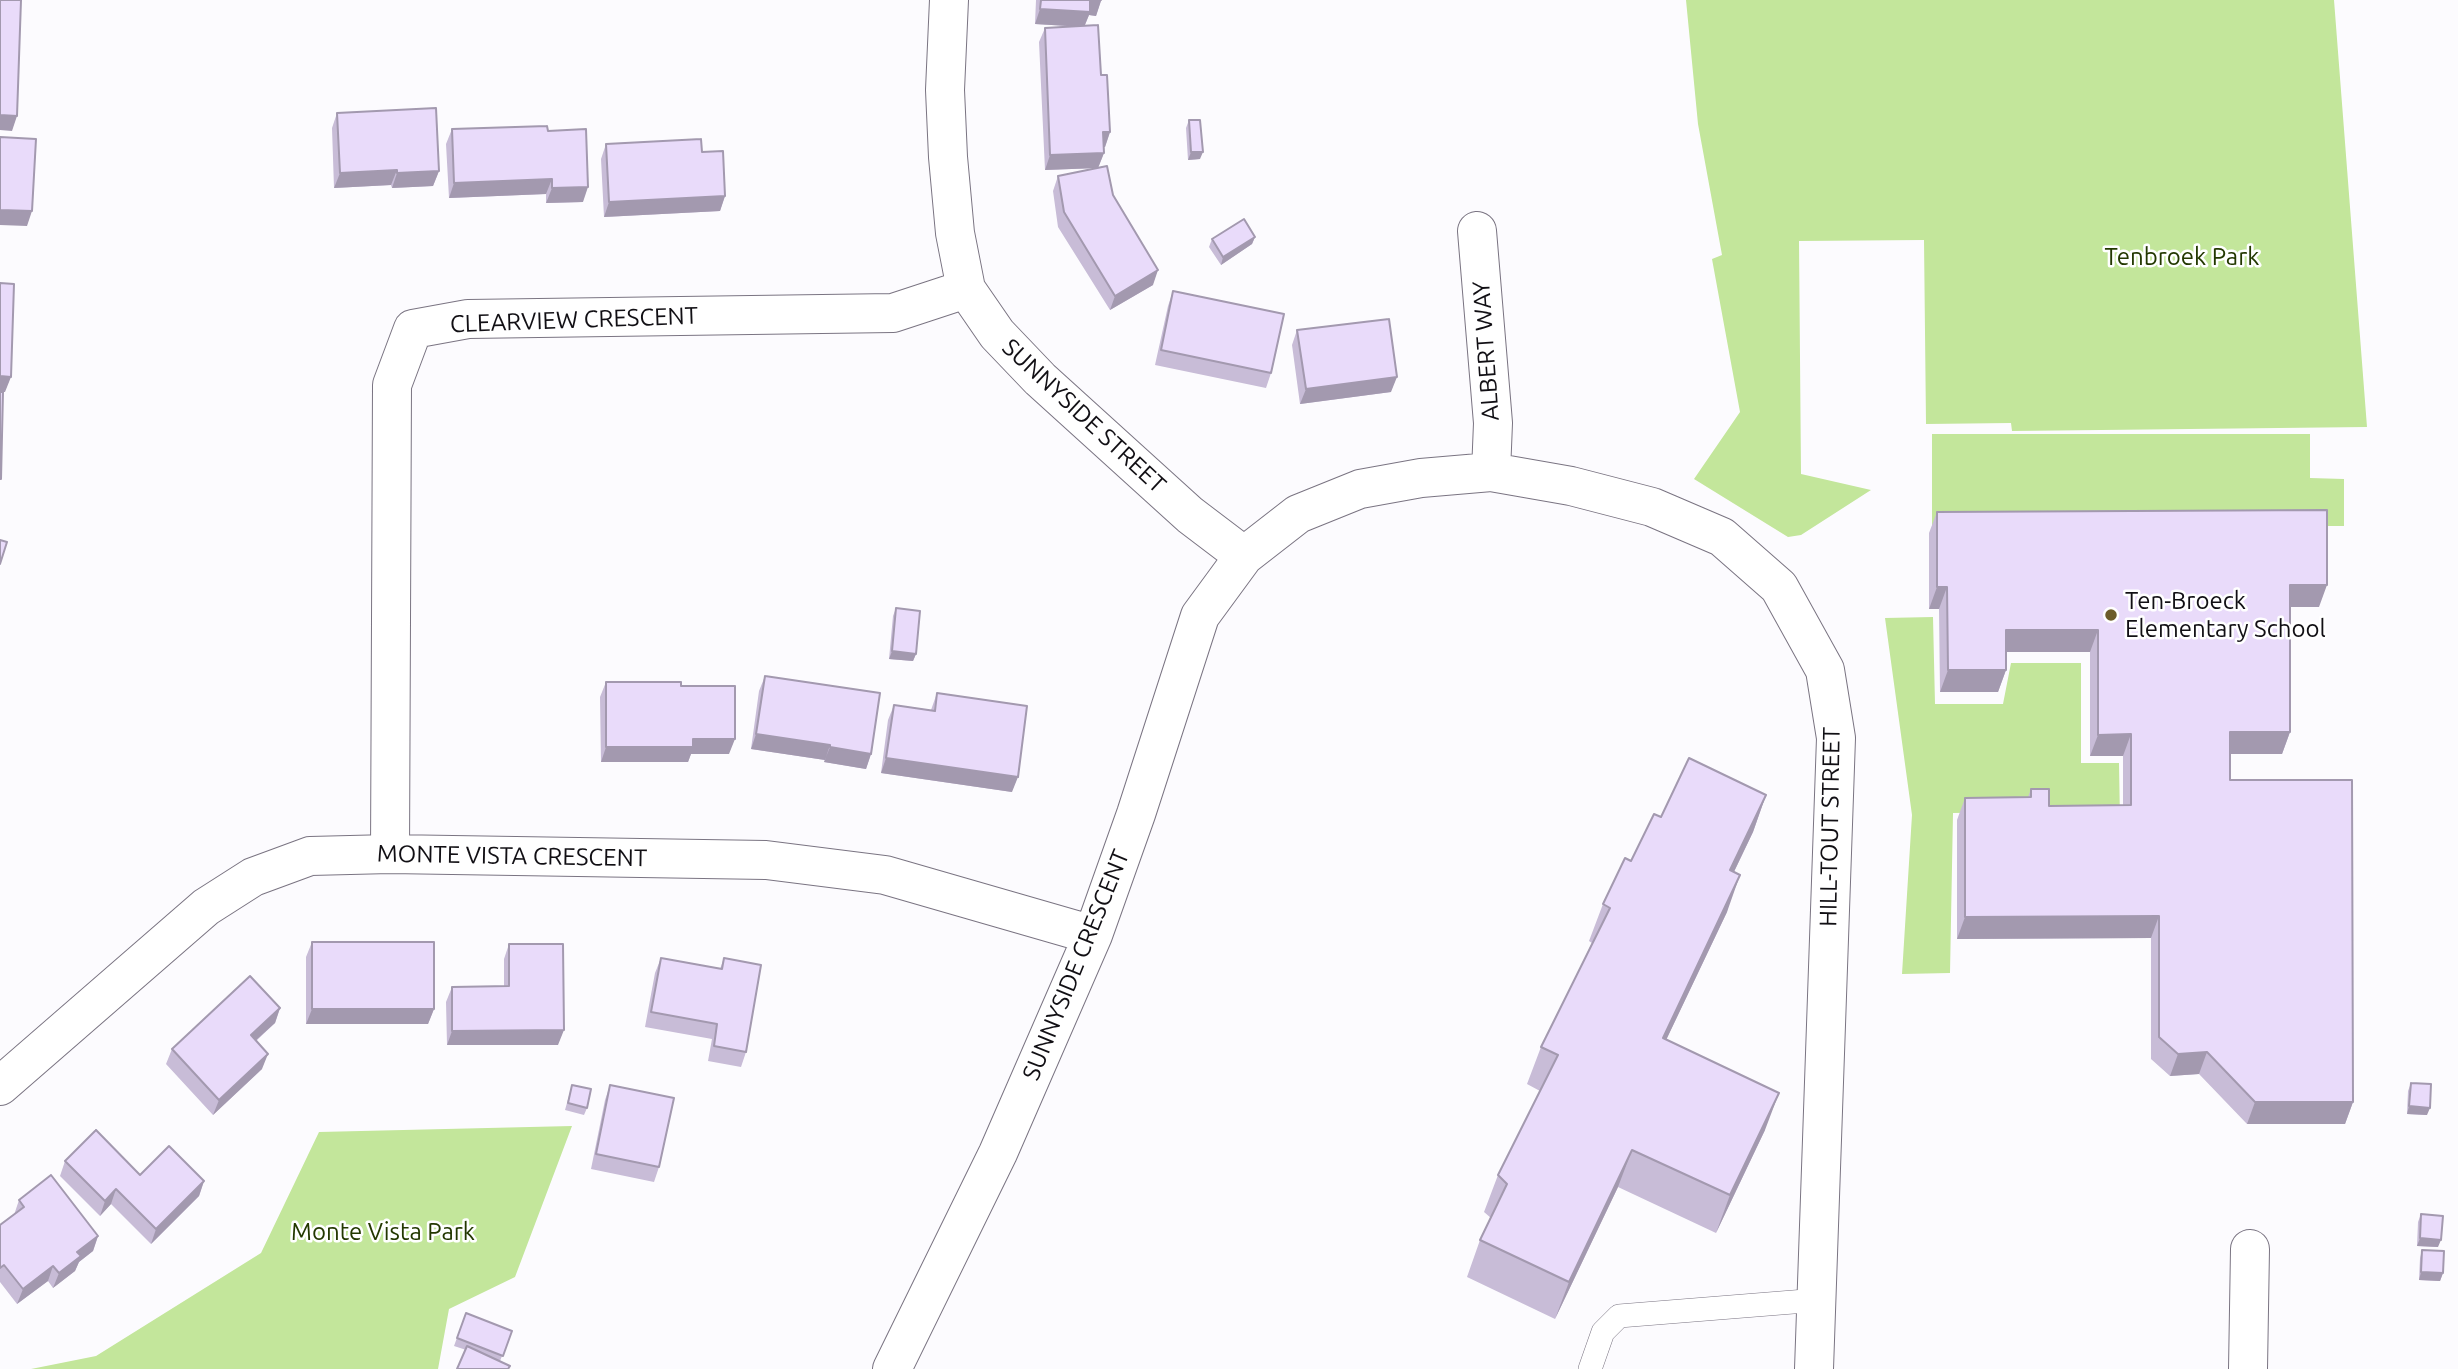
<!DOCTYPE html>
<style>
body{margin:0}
canvas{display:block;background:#fcfbfe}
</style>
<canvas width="2458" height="1369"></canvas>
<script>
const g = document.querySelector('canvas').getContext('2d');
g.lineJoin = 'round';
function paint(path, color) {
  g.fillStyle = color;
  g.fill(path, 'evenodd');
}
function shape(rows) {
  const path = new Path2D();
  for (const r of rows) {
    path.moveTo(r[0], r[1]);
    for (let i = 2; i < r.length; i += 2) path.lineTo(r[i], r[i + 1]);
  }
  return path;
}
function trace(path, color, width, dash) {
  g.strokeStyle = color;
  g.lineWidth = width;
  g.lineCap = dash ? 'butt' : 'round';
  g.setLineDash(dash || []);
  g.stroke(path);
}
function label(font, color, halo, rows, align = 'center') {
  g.font = font + ' Ubuntu,sans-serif';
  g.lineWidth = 5;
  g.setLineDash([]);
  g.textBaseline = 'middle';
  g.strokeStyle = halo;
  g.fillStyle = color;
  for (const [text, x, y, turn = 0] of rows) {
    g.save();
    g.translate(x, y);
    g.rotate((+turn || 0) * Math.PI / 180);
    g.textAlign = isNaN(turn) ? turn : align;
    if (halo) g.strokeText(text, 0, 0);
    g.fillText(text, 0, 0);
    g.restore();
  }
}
const green = shape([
 [1686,0,2334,0,2367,427,2012,431,2011,423,1926,424,1924,240,1799,241,1801,474,1871,490,1801,535,1788,537,1694,479,1740,412,1712,259,1722,255,1698,124],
 [1932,434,2310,434,2310,478,2344,479,2344,526,1932,526],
 [1933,617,1935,704,2003,704,2011,663,2081,663,2081,763,2119,763,2120,821,2019,812,1953,813,1950,973,1902,974,1912,815,1885,618],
 [572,1126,515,1277,449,1309,438,1369,31,1369,96,1356,261,1253,319,1132]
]);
const service = shape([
 [1590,1369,1603,1332,1619,1316,1818,1300]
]);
const minor = shape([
 [949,0,945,90,948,157,955,233,966,289,997,334,1040,379,1190,515,1244,556],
 [1477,231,1493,423,1491,472],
 [390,854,392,385,413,329,468,319,893,313,966,289],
 [0,1086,206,907,253,877,310,856,390,854,766,860,885,875,1093,935],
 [892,1369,998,1153,1093,935,1136,814,1200,616,1244,556,1298,514,1360,489,1421,478,1491,472,1571,486,1652,507,1722,537,1779,587,1825,670,1836,738,1814,1369],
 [2248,1369,2250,1249]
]);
const wall = shape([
 [1036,0,1101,0,1096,16,1089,15,1085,25,1101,75,1110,132,1105,147,1104,147,1104,153,1098,168,1045,170,1039,42,1045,28,1068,26,1035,24],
 [337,113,439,171,433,186,392,188,391,185,334,188,332,128],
 [1189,120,1200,159,1188,160,1186,128],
 [452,129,548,131,583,202,546,203,546,194,449,198,446,144],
 [606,144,725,196,720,211,604,217,601,159],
 [1058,176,1113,195,1153,285,1110,310,1058,227,1053,191],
 [1255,237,1252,244,1221,265,1209,247,1212,239],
 [1173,291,1271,373,1266,388,1155,365,1168,306],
 [1297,330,1391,392,1300,404,1292,345],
 [1937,512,2319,607,2290,607,2290,732,2282,754,2230,754,2230,780,2353,1102,2345,1124,2247,1124,2199,1074,2170,1076,2151,1059,2151,938,1957,939,1957,820,1965,798,2028,797,2031,789,2049,806,2123,805,2123,756,2090,756,2090,652,2006,652,2006,670,1998,692,1940,692,1939,609,1929,609,1929,533],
 [896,608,916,654,913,661,889,659,893,616],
 [765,676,871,754,866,769,824,762,825,760,751,749,759,691],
 [606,682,681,686,729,754,691,754,688,762,601,762,600,697],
 [937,693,1012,792,881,773,888,720,894,705,931,710],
 [1766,795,1753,832,1734,872,1727,912,1666,1040,1765,1130,1716,1233,1618,1187,1555,1319,1467,1277,1480,1240,1491,1218,1484,1212,1498,1175,1540,1091,1527,1084,1541,1047,1592,943,1589,941,1603,904,1661,817],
 [312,942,434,1009,428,1024,306,1024,306,957],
 [509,944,558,1045,447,1045,446,1002,452,987,504,986,504,959],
 [661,958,720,969,724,958,746,1052,741,1067,708,1061,712,1039,645,1027,655,973],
 [280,1008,275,1023,256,1041,262,1069,213,1115,166,1064,172,1049],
 [2411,1083,2427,1115,2407,1114,2408,1091],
 [572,1085,587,1108,584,1115,565,1110],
 [610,1085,659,1167,654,1182,591,1169,605,1100],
 [65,1161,140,1175,204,1181,199,1196,151,1244,111,1204,100,1216,60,1176],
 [19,1200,98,1236,93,1251,79,1262,75,1271,53,1288,48,1281,17,1304,0,1282,0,1225,14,1215],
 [2421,1214,2438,1247,2417,1246,2418,1222],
 [2422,1250,2443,1273,2440,1281,2419,1280,2420,1258],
 [466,1313,512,1331,500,1361,454,1346]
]);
const shadedWall = shape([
 [1090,0,1101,1,1096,16,1089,15,1084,27,1035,24,1040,9],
 [0,115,17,116,12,131,0,130],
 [1103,132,1110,132,1105,147,1097,147],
 [1191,152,1203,152,1200,159,1188,160],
 [1104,153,1098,168,1045,170,1050,155],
 [397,170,391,185,334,188,340,173],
 [439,171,433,186,392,188,397,173],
 [552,179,546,194,449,198,454,183],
 [588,187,583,202,546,203,552,188],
 [725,196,720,211,604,217,609,202],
 [0,210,32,211,27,226,0,225],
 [1255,237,1252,244,1221,265,1223,257],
 [1158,270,1153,285,1110,310,1115,296],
 [0,376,11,377,5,392,0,392],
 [1397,377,1391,392,1300,404,1306,389],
 [2290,585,2327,585,2319,607,2282,607],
 [1937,587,1947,587,1939,609,1929,609],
 [2006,630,2098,630,2090,652,1998,652],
 [892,651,916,654,913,661,889,659],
 [1948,670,2006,670,1998,692,1940,692],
 [2230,732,2290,732,2282,754,2222,754],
 [756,734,830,745,825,760,751,749],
 [2131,734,2123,756,2090,756,2098,735],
 [693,739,735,739,729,754,691,754,688,762,601,762,606,747],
 [830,747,871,754,866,769,824,762],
 [886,758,1018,777,1012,792,881,773],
 [1766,795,1753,832,1717,907,1730,870],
 [1740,875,1727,912,1649,1076,1663,1038],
 [2159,916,2151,938,1957,939,1965,917],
 [280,1008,275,1023,245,1050,251,1035],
 [312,1009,434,1009,428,1024,306,1024],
 [564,1030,558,1045,447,1045,452,1031],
 [2207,1052,2199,1074,2170,1076,2178,1054],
 [268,1054,262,1069,213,1115,219,1100],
 [1779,1093,1765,1130,1716,1233,1730,1195],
 [2255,1102,2353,1102,2345,1124,2247,1124],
 [2409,1106,2430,1108,2427,1115,2407,1114],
 [1632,1150,1618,1187,1555,1319,1569,1282],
 [204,1181,199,1196,151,1244,156,1229],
 [116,1189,111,1204,100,1216,105,1201],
 [98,1236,93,1251,79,1262,75,1271,53,1288,59,1273,77,1252],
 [2420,1238,2441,1240,2438,1247,2417,1246],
 [53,1266,48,1281,17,1304,23,1289],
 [2421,1272,2443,1273,2440,1281,2419,1280]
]);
const building = shape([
 [0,0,21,0,17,116,0,115,0,0],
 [1041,0,1101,0,1090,0,1090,12,1040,9,1041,0],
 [1098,25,1101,75,1107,75,1110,132,1103,132,1104,153,1050,155,1045,28,1098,25],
 [436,108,439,171,397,173,397,170,340,173,337,113,436,108],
 [1189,120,1200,120,1203,152,1191,152,1189,120],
 [547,126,548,131,586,129,588,187,552,188,552,179,454,183,452,129,547,126],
 [0,137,36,139,32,211,0,210,0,137],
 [701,139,702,152,723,151,725,196,609,202,606,144,701,139],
 [1107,166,1113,195,1158,270,1115,296,1064,212,1058,176,1107,166],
 [1244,219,1255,237,1223,257,1212,239,1244,219],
 [0,283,14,284,11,377,0,376,0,283],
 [1173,291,1284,314,1271,373,1161,350,1173,291],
 [1389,319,1397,377,1306,389,1297,330,1389,319],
 [0,392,3,392,1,479,0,479,0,392],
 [2327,510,2327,585,2290,585,2290,732,2230,732,2230,780,2352,780,2353,1102,2255,1102,2207,1052,2178,1054,2159,1037,2159,916,1965,917,1965,798,2031,797,2031,789,2049,789,2049,806,2131,805,2131,734,2098,735,2098,630,2006,630,2006,670,1948,670,1947,587,1937,587,1937,512,2327,510],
 [0,540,7,542,0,564,0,540],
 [896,608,920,611,916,654,892,651,896,608],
 [765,676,880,693,871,754,830,747,830,745,756,734,765,676],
 [606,682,681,682,681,686,735,686,735,739,693,739,693,747,606,747,606,682],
 [937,693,1027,706,1018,777,886,758,894,705,935,711,937,693],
 [1689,758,1766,795,1730,870,1740,875,1663,1038,1779,1093,1730,1195,1632,1150,1569,1282,1480,1240,1507,1184,1498,1175,1558,1055,1541,1047,1610,908,1603,904,1625,858,1631,861,1654,814,1661,817,1689,758],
 [312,942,434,942,434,1009,312,1009,312,942],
 [509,944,563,944,564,1030,452,1031,452,987,509,986,509,944],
 [661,958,722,969,724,958,761,965,746,1052,714,1046,717,1024,651,1012,661,958],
 [250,976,280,1008,251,1035,268,1054,219,1100,172,1049,250,976],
 [2411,1083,2431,1084,2430,1108,2409,1106,2411,1083],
 [572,1085,591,1089,587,1108,568,1103,572,1085],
 [610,1085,674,1098,659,1167,596,1154,610,1085],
 [96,1130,140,1175,169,1146,204,1181,156,1229,116,1189,105,1201,65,1161,96,1130],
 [51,1175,98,1236,77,1252,81,1256,59,1273,53,1266,23,1289,4,1265,0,1268,0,1225,24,1207,19,1200,51,1175],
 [2421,1214,2443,1216,2441,1240,2420,1238,2421,1214],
 [2422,1250,2444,1251,2443,1273,2421,1272,2422,1250],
 [466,1313,512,1331,503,1356,457,1338,466,1313],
 [467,1346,510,1366,508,1369,457,1369,467,1346]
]);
const markers = [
 [2111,615,7,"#6c5c29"]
];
const parkNames = [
 ["Tenbroek Park",2182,257],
 ["Monte Vista Park",383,1232]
];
const streetNames = [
 ["CLEARVIEW CRESCENT",574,320,-2],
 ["ALBERT WAY",1486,351,-94],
 ["SUNNYSIDE STREET",1084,416,43],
 ["HILL-TOUT STREET",1830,827,-89],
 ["MONTE VISTA CRESCENT",512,856,1],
 ["SUNNYSIDE CRESCENT",1076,965,-68]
];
const poiNames = [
 ["Ten-Broeck",2125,601],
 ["Elementary School",2125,629]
];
paint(green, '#c3e69b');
trace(service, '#7a7482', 24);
trace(minor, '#7a7482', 40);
trace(service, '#fff', 23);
trace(minor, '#fff', 38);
paint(wall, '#c8bcd7');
paint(shadedWall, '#a399af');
paint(building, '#e9dbfa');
trace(building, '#a399af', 2);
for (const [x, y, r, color] of markers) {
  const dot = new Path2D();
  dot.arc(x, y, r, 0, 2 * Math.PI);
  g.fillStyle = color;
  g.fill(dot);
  trace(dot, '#fff', 2.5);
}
label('24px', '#233800', '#fff', parkNames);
label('24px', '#110f14', '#fff', streetNames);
label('24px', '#110f14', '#fff', poiNames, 'left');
</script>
